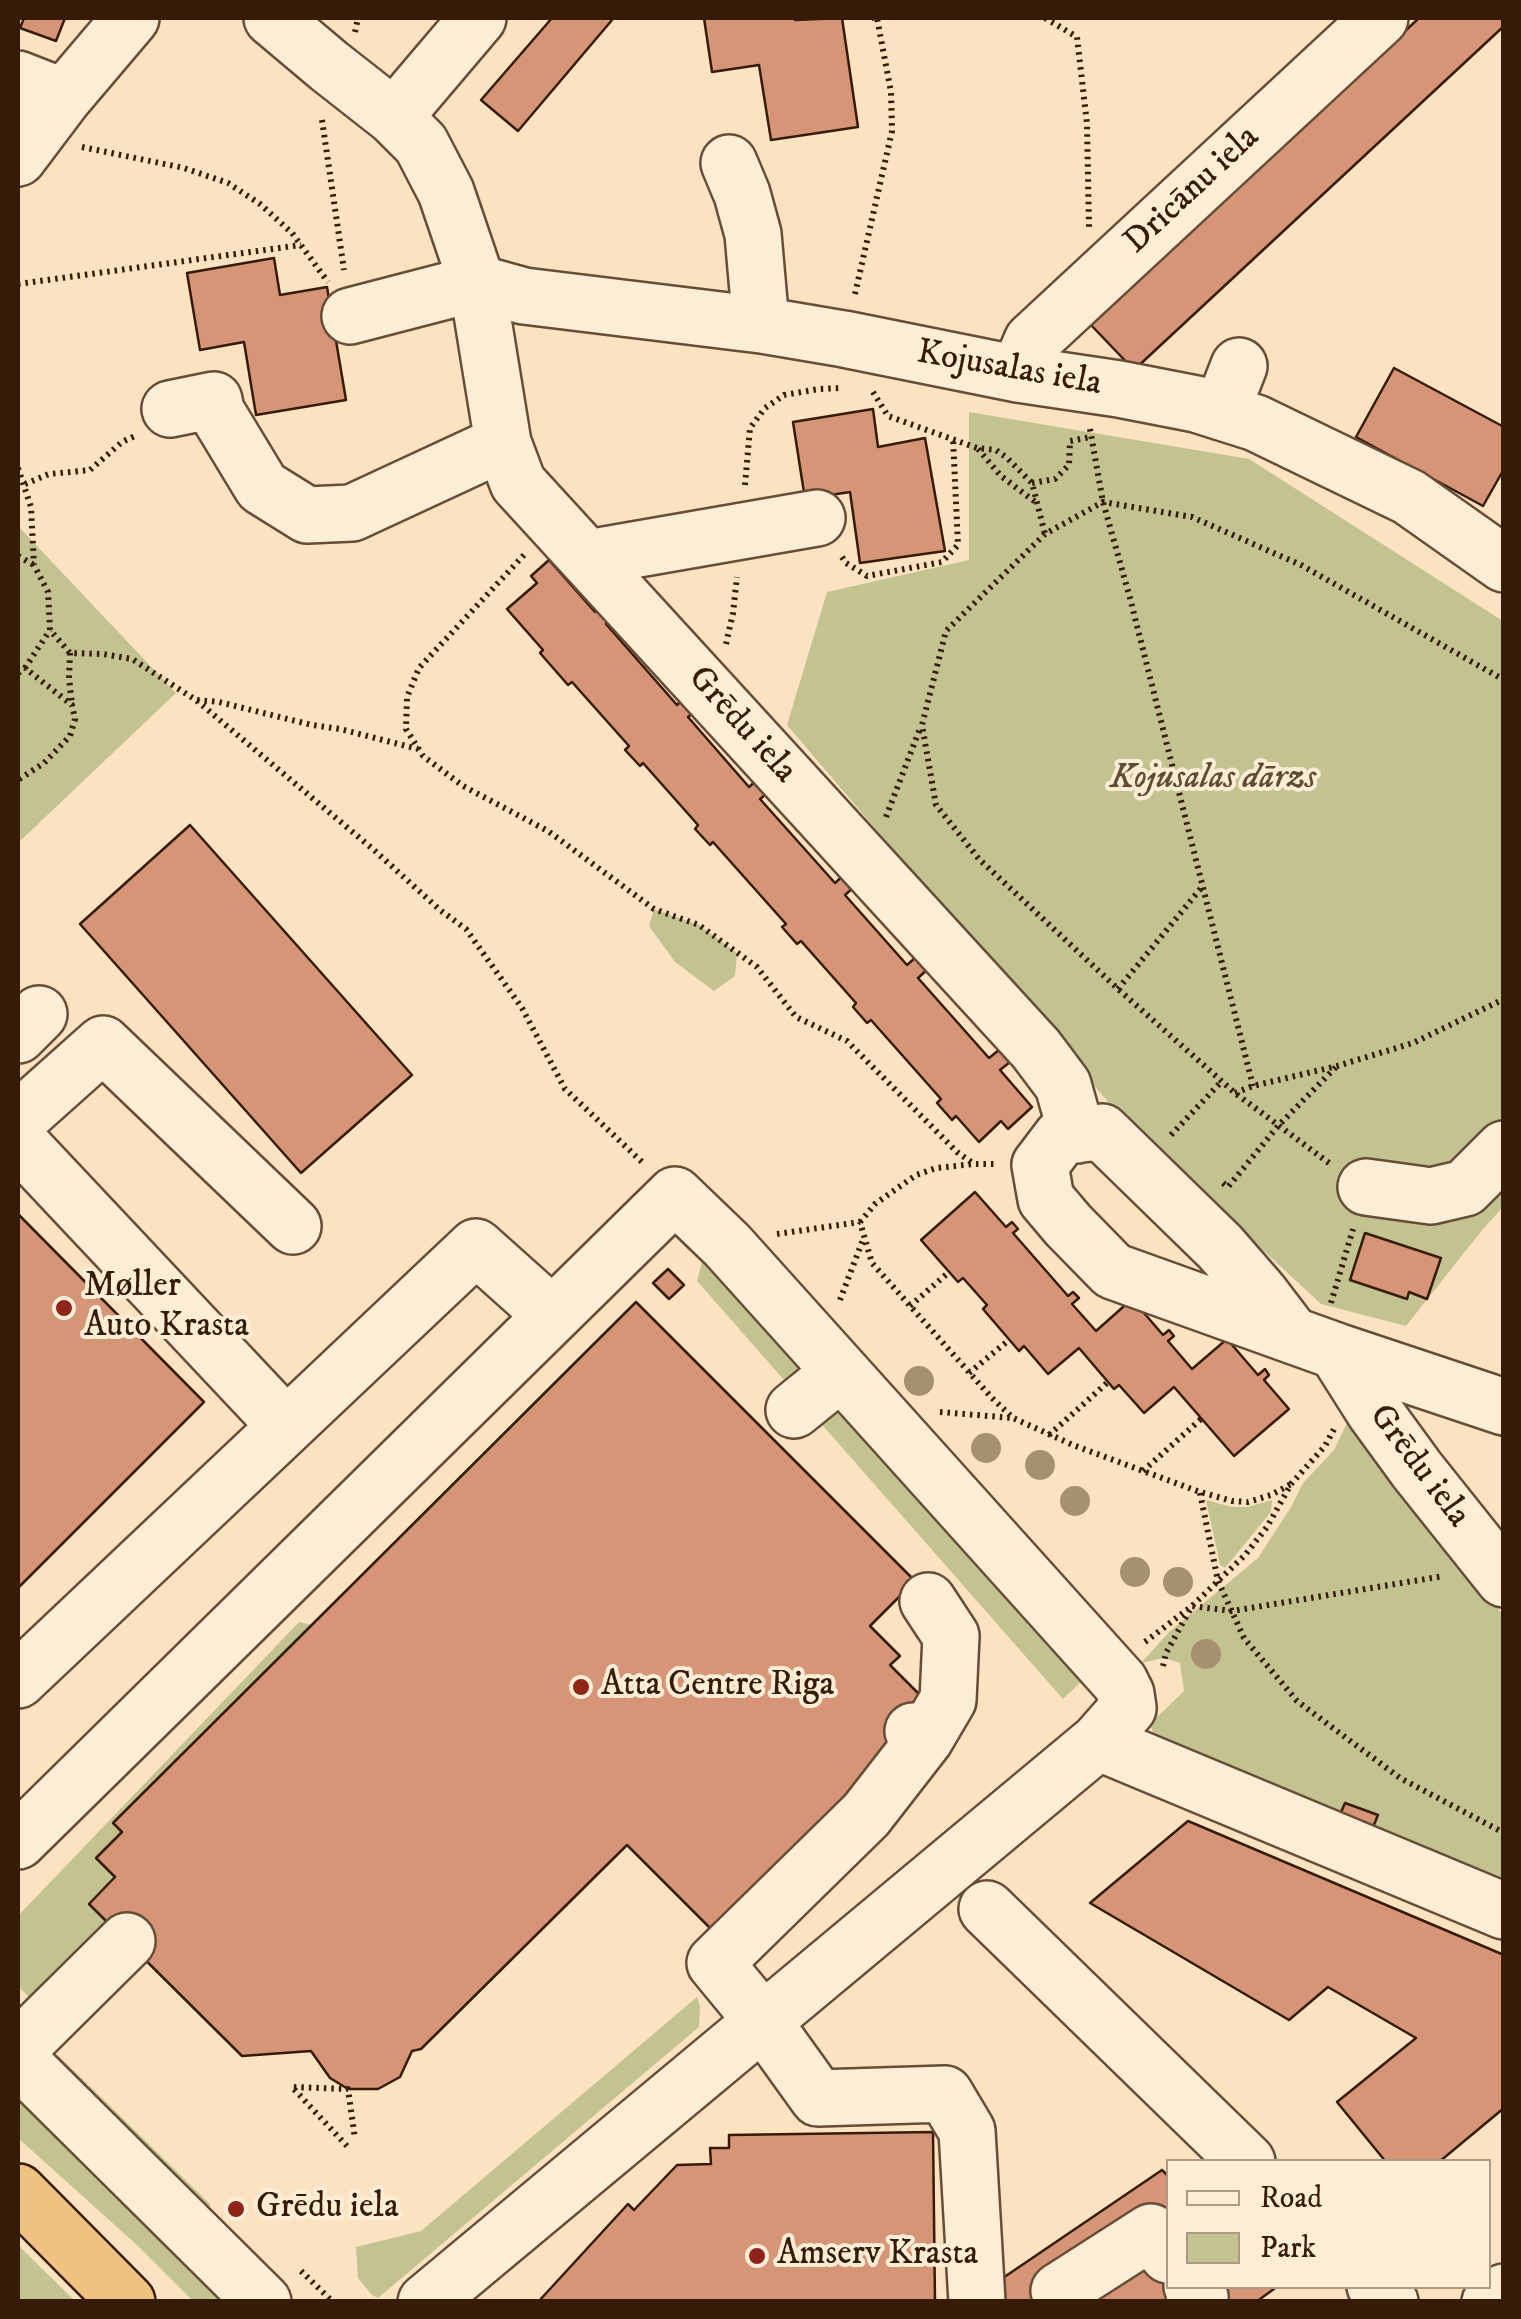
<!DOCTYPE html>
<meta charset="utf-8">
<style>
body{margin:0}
#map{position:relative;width:1521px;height:2319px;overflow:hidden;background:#fbe3c2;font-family:"IM FELL DW Pica",serif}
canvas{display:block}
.frame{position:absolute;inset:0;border:20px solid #361b08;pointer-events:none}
.legend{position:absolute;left:1166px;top:2159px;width:325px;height:130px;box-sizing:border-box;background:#fcedd7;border:2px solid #ad9984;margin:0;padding:12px 18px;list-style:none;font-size:30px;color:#361b08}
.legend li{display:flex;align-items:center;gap:20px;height:50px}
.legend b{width:50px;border:2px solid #ad9984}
</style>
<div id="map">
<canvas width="1521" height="2319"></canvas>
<div class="frame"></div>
<ul class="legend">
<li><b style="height:12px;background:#fcedd7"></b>Road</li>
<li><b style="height:28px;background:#c2c390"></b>Park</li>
</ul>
</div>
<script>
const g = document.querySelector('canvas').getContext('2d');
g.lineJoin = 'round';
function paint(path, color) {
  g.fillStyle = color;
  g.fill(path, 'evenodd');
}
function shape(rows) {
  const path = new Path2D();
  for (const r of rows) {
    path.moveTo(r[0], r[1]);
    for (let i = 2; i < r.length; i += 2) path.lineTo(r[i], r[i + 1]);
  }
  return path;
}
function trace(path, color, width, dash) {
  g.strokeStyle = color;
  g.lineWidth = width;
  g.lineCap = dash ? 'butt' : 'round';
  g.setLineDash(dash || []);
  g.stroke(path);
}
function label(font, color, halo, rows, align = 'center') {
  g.font = font + ' "IM FELL DW Pica",serif';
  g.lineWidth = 8;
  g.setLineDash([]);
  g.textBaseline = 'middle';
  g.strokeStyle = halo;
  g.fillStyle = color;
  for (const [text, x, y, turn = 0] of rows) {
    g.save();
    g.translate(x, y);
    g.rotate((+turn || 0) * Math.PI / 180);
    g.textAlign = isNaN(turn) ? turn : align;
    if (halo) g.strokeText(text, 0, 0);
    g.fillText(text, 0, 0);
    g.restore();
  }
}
const green = shape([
 [969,412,1249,459,1503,621,1503,1207,1483,1229,1406,1326,1321,1304,1126,1123,787,725,827,592,969,560],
 [18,526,176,693,18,843],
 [654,909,699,925,737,953,735,976,714,991,675,962,649,926],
 [704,1254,803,1366,792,1389,697,1281],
 [835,1410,845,1412,1084,1679,1063,1699,817,1419],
 [1348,1421,1479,1580,1501,1613,1504,1629,1503,1894,1158,1746,1150,1724,1184,1691,1180,1663,1164,1658,1141,1663,1169,1632,1258,1558,1291,1507,1303,1483,1334,1450],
 [1206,1500,1232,1507,1247,1507,1272,1500,1271,1512,1225,1568,1220,1565],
 [299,1622,312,1625,113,1823,122,1832,97,1858,115,1877,89,1904,112,1927,34,2002,18,1986,18,1916],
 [697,1997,700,2006,699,2027,378,2298,372,2295,358,2278,356,2247,421,2231],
 [57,2054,211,2205,197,2214,52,2063],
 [18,2097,227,2301,193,2301,138,2246,18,2138],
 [18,2245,75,2301,18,2301]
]);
const building = shape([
 [24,18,65,18,56,41,20,28,24,18],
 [552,18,609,18,612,20,518,131,481,100,552,18],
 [704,18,794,18,795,20,842,18,858,127,771,140,759,65,712,72,704,18],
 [1419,18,1504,18,1504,26,1134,370,1091,325,1419,18],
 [274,258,280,295,327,287,346,400,256,415,244,342,200,350,187,273,274,258],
 [1394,368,1504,427,1504,469,1483,506,1356,437,1394,368],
 [873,409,878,447,925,438,945,551,860,563,850,492,805,499,793,422,873,409],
 [549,560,595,612,604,604,615,615,606,624,677,705,686,696,697,709,688,717,749,787,758,779,770,791,760,799,835,883,844,875,855,886,845,895,907,965,916,957,928,969,918,978,989,1058,999,1050,1010,1062,1000,1070,1032,1107,1008,1129,1001,1121,979,1142,956,1116,952,1120,937,1103,941,1099,871,1020,867,1023,853,1007,856,1003,801,941,797,944,782,927,786,924,713,842,710,845,695,829,698,825,643,763,640,766,625,750,629,746,572,682,568,685,540,653,543,650,507,609,537,583,531,576,549,560],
 [190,825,412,1075,301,1173,80,924,190,825],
 [975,1192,1006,1227,1012,1222,1018,1229,1013,1233,1068,1296,1073,1292,1079,1298,1072,1304,1096,1331,1132,1299,1163,1335,1169,1330,1174,1336,1168,1341,1192,1369,1227,1339,1258,1375,1265,1369,1269,1375,1264,1380,1289,1409,1234,1456,1174,1387,1144,1413,1119,1385,1114,1389,1079,1348,1048,1374,1024,1346,1019,1351,983,1309,987,1305,963,1278,958,1282,921,1240,975,1192],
 [18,1214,204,1402,18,1588,18,1214],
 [1365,1233,1441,1258,1427,1299,1409,1292,1407,1299,1350,1280,1365,1233],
 [668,1269,684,1285,669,1299,653,1283,668,1269],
 [636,1302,915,1581,870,1626,900,1656,890,1665,934,1709,713,1931,627,1845,421,2049,412,2051,400,2077,378,2089,348,2089,330,2078,311,2051,242,2056,89,1904,115,1877,96,1858,122,1832,113,1823,636,1302],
 [1345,1803,1378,1815,1371,1832,1338,1819,1345,1803],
 [1188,1821,1504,1955,1504,2108,1439,2162,1386,2162,1337,2102,1416,2038,1328,1987,1289,2020,1090,1903,1188,1821],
 [933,2132,935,2302,538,2302,628,2204,634,2210,677,2165,711,2164,710,2148,729,2148,729,2135,933,2132],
 [1162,2170,1168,2176,1168,2286,1278,2286,1256,2302,994,2302,994,2284,1162,2170]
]);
const path = shape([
 [1045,18,1077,37,1087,124,1089,228],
 [355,32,358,18],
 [322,120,344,270],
 [82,147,184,168,228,183,260,204,292,233,328,282],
 [18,284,301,245],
 [855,294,892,131,891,92,877,18,872,18],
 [873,392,888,416,977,448,996,450,1007,458,1032,483,1045,534],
 [1090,429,1103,502,1130,598,1253,1086],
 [978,449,1001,476,1038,504],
 [18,468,31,507,34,565,48,592,50,630,70,653,103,654,132,659,196,700,374,850,440,910,466,929,522,1008,565,1089,642,1162],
 [1032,483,1055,479,1069,465,1070,441,1091,437],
 [25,484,49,474,90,470,122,442,135,436],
 [745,485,750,428,765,408,784,395,819,389,841,388],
 [524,555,419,668,407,697,406,729,423,756,463,786,548,831,654,909,699,925,757,967,796,1017,847,1041,957,1152,974,1164],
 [18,556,34,565],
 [842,557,846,563,867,576,942,562,958,545,953,438],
 [726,644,733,613,737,577],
 [70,653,69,678,72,705],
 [25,668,50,630],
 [18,673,25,668,72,705,75,719,70,736,44,763,18,780],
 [197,700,219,702,312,725,340,729,418,749],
 [886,817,921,726],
 [1118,989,1202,887],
 [1235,1093,1253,1086,1337,1066,1413,1043,1504,999],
 [1171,1135,1221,1082],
 [1329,1163,1235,1093,1118,989,979,859,936,805,922,725,946,631,1045,534,1103,502,1192,517,1301,565,1504,680],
 [1223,1183,1228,1187,1278,1126,1336,1067],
 [860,1222,875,1204,916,1175,936,1168,974,1164,995,1164],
 [777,1234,860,1222,872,1263,992,1398,1013,1418,1073,1445,1200,1492,1232,1501,1248,1502,1271,1495,1291,1484],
 [840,1300,864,1237],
 [1331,1303,1353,1229],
 [910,1306,949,1272],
 [969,1373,1009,1340],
 [940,1412,1012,1418],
 [1049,1435,1108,1382],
 [1143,1471,1201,1419],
 [1200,1493,1218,1581,1244,1638,1297,1701,1400,1778,1504,1833],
 [1145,1642,1192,1606,1245,1555,1267,1527,1291,1484,1325,1446,1334,1429],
 [1163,1666,1166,1653,1192,1606,1232,1611,1444,1576],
 [347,2146,292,2087,348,2089,355,2139],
 [301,2271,333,2302]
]);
const minor = shape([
 [272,18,329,66,394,117,421,144,446,192,477,283,503,443,518,483,1036,1049,1063,1085,1077,1135],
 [18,79,64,97],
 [394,117,478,18],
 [18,158,64,97,131,18],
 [729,163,742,194,753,234,761,325],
 [477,283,524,296,761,325,844,339,1018,374,1119,389,1196,404,1256,423,1409,497,1504,564],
 [350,316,477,283],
 [1018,374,1032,341,1380,18],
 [170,409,214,400,216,411,262,487,307,515,352,513,503,443],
 [1221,412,1239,366],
 [587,558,817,518],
 [18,1035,39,1014],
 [18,1120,103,1044,293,1226],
 [18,1141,286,1426],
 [1366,1187,1431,1196,1465,1188,1504,1149],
 [1292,1335,1260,1293,1220,1247,1102,1132,1062,1136,1040,1165,1046,1199,1068,1225,1113,1271,1336,1351,1504,1407],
 [1336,1351,1374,1411,1417,1470,1504,1579],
 [794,1410,841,1372],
 [18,1680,476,1247,552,1315],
 [913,1731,925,1739,866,1815,715,1963,762,2020,818,2098,945,2094,967,2131,977,2302],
 [925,1739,948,1700,951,1636,928,1601],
 [1098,1742,1504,1911],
 [18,1841,675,1195,727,1245,1120,1682,1126,1694,1128,1708,1098,1742,426,2302],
 [987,1909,1247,2162],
 [18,2049,127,1941],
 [18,2059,263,2302],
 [1192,2286,1200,2297,1194,2302],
 [1375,2286,1390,2302],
 [1059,2291,1151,2232,1168,2255],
 [1490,2302,1504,2292]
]);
const highway = shape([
 [18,2192,127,2302]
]);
const trees = [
 [919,1381],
 [986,1448],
 [1040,1465],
 [1075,1501],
 [1135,1572],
 [1178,1582],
 [1206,1654]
];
const markers = [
 [64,1308,10,"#8f2418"],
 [581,1687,10,"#8f2418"],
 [236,2209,10,"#8f2418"],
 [757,2256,10,"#8f2418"]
];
const streetNames = [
 ["Dricānu iela",1193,191,-43],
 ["Kojusalas iela",1009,370,10],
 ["Grēdu iela",741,726,48],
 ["Grēdu iela",1418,1467,53]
];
const parkNames = [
 ["Kojusalas dārzs",1213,780]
];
const poiNames = [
 ["Møller",84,1288],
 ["Auto Krasta",84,1328],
 ["Atta Centre Riga",601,1687],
 ["Grēdu iela",256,2209],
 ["Amserv Krasta",777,2256]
];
paint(green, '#c2c390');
paint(building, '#d69577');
trace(building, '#361b08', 2.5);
trace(minor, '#674d36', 60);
trace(highway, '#361b08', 60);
trace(path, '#361b08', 6, [2.5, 5]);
trace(minor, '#fcedd7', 55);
trace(highway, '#eec281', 55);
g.fillStyle = '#a69072';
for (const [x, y] of trees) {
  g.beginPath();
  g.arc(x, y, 15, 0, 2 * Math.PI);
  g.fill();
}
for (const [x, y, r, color] of markers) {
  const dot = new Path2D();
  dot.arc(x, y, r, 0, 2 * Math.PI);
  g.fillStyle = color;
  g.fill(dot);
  trace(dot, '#fcedd7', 4);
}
label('35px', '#361b08', '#fcedd7', streetNames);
label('italic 35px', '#604d31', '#fcedd7', parkNames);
label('35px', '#361b08', '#fcedd7', poiNames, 'left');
</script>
